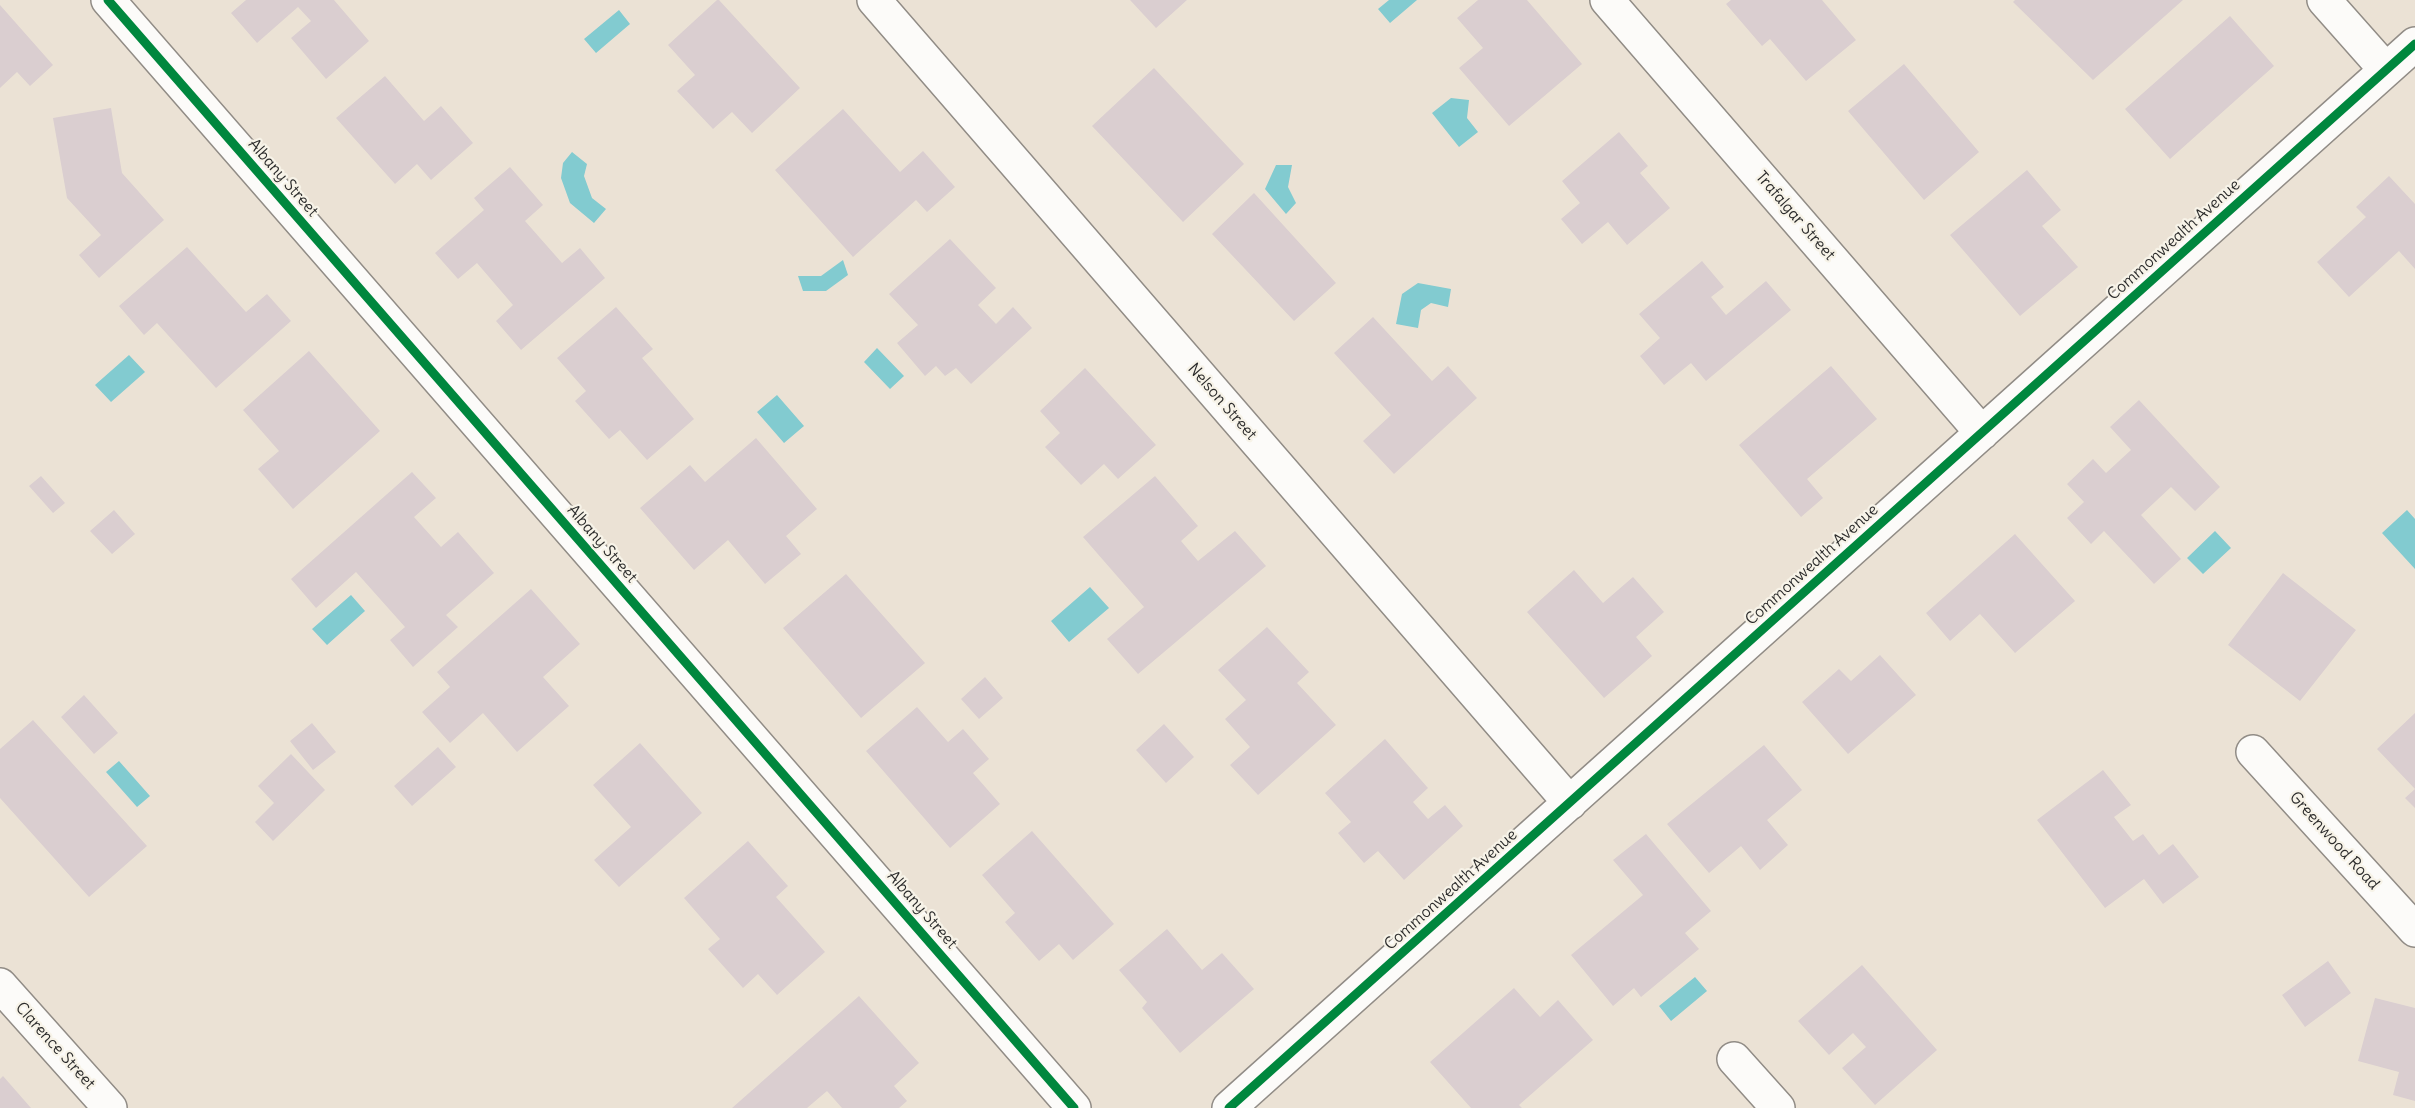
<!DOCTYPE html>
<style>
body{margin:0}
canvas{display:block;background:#ebe2d5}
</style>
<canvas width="2415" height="1108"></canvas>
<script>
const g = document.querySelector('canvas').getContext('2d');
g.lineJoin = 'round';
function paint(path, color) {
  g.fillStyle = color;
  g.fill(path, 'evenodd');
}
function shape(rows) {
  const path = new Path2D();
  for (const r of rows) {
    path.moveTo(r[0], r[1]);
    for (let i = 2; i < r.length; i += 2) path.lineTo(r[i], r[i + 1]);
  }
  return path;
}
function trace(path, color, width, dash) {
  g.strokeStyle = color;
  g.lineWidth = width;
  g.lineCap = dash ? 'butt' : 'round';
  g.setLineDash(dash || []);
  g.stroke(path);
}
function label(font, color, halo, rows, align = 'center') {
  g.font = font + ' Delius,sans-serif';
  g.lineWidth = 4.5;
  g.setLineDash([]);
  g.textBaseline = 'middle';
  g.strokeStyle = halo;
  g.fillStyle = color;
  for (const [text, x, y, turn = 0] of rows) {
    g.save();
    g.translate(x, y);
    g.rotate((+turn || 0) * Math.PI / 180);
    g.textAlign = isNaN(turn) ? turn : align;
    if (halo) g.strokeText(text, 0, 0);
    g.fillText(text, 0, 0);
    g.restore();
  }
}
const water = shape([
 [1389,0,1417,0,1390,23,1378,9],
 [619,10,630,24,596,53,584,39],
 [1451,98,1469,100,1467,118,1478,132,1459,147,1432,113],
 [572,152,587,164,584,176,592,198,606,209,594,223,570,203,561,178,563,163],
 [1276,165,1292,165,1288,187,1296,203,1286,214,1265,189],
 [843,260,848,275,826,291,803,291,798,276,821,276],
 [1418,283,1451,289,1448,307,1431,303,1421,310,1418,328,1396,324,1402,294],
 [877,348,904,376,890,389,864,362],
 [129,355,145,372,111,402,95,385],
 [777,395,804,426,784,443,757,412],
 [2407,510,2415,519,2415,569,2382,533],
 [2215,531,2231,548,2203,574,2187,558],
 [1090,587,1109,608,1069,642,1051,621],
 [351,595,365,611,327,645,312,629],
 [119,761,150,796,137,807,106,772],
 [1695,977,1707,991,1671,1021,1659,1006]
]);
const building = shape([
 [246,0,334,0,369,41,326,79,291,38,311,21,298,7,257,43,231,13],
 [717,0,719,0,800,88,752,133,732,112,713,129,677,91,695,75,668,45],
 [1130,0,1187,0,1156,28],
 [1478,0,1527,0,1582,64,1509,126,1459,68,1483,48,1457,18],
 [1731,0,1822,0,1856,40,1806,81,1770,39,1762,46,1726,4],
 [2015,0,2183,0,2093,80,2013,2],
 [0,5,53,65,30,86,17,72,0,88],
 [2230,16,2274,66,2170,159,2125,109],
 [1904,64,1979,152,1924,200,1848,111],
 [1154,68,1244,164,1183,222,1092,126],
 [385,76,424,121,441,106,473,143,431,180,417,164,395,184,336,118],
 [111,108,122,173,164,220,99,278,79,255,101,235,67,198,53,118],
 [843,109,900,172,923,151,955,187,927,212,916,200,853,257,775,170],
 [1619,132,1648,166,1640,173,1670,208,1627,245,1608,222,1582,244,1561,219,1580,203,1562,181],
 [510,167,543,205,525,221,562,263,580,248,605,278,521,350,496,321,513,305,477,263,458,279,435,253,484,210,474,198],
 [2027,170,2061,210,2042,226,2078,267,2020,316,1950,235],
 [2389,176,2415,204,2415,269,2399,251,2349,297,2317,262,2366,217,2356,207],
 [1254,193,1336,283,1294,321,1212,234],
 [950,239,996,288,978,305,996,324,1013,307,1032,328,971,384,956,368,945,376,936,366,925,376,897,343,918,325,889,294],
 [187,247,246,312,267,294,291,321,216,388,157,323,144,335,119,306],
 [1702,261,1724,287,1711,297,1726,315,1766,281,1791,310,1706,381,1691,363,1664,385,1640,356,1660,338,1639,314],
 [616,307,653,349,642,358,694,419,647,460,620,430,609,439,575,401,586,391,557,358],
 [1373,317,1432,381,1448,366,1477,398,1394,474,1363,441,1391,415,1334,353],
 [309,351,380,431,293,509,258,469,279,451,243,410],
 [1831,366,1877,419,1807,479,1823,498,1801,517,1739,445],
 [1085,368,1156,445,1118,479,1104,464,1081,485,1045,447,1060,433,1040,411],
 [2139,400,2220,487,2195,511,2171,487,2141,515,2181,559,2154,584,2104,531,2091,544,2067,518,2084,502,2067,484,2093,459,2106,473,2131,450,2110,427],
 [756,438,817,509,786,536,801,554,765,584,728,540,694,570,640,508,690,465,705,482],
 [412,472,436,498,414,517,441,547,458,532,494,573,446,615,458,627,413,667,390,640,405,627,356,572,316,608,291,579],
 [41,476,65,503,53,513,29,486],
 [1155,476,1198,526,1181,541,1198,561,1235,531,1266,566,1138,674,1107,639,1144,607,1083,537],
 [114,510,135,534,112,554,90,531],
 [2015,534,2075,601,2015,653,1980,614,1950,641,1926,613],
 [1574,570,1603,603,1633,577,1664,612,1636,637,1652,656,1604,698,1527,612],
 [2283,573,2356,630,2300,701,2228,645],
 [846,574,925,663,861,718,783,628],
 [531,589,580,644,543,677,569,706,517,752,483,713,450,743,422,712,450,687,437,672],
 [1267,627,1309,672,1297,683,1336,725,1258,795,1230,765,1250,747,1225,719,1246,700,1218,670],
 [1880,655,1916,695,1848,754,1802,702,1839,669,1851,681],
 [985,677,1003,698,979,719,961,699],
 [84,695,118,733,94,754,61,717],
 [917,707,948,742,963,729,989,759,973,773,1000,804,950,848,866,751],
 [2415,713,2415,808,2405,798,2415,789,2377,749],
 [33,720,147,846,89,897,0,798,0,749],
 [312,723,336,752,313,770,290,741],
 [1164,724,1194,757,1166,783,1136,750],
 [1385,739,1428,788,1413,802,1428,819,1445,805,1463,826,1404,880,1378,851,1364,863,1338,833,1351,822,1325,793],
 [640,743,702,813,619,887,594,860,631,827,593,785],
 [1764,745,1802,790,1767,820,1788,845,1760,870,1741,846,1709,873,1667,824],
 [438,747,456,767,412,806,394,786],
 [291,754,325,790,273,841,255,822,274,803,258,786],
 [2103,770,2131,805,2114,817,2133,841,2143,834,2159,855,2173,844,2199,877,2163,904,2144,879,2105,908,2037,820],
 [1032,831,1114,924,1073,960,1059,944,1039,961,1005,922,1015,913,982,875],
 [1646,834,1711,911,1685,933,1699,949,1641,997,1634,988,1613,1006,1571,955,1643,895,1613,860],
 [748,841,788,886,776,897,825,952,777,995,758,974,743,988,708,949,720,939,684,898],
 [1167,929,1202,970,1222,953,1254,989,1180,1053,1142,1008,1147,1002,1119,970],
 [2328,961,2351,993,2305,1027,2282,995],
 [1862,965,1937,1050,1875,1105,1842,1068,1866,1047,1853,1033,1829,1055,1798,1021],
 [1514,988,1540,1017,1558,1000,1593,1040,1519,1105,1522,1108,1471,1108,1430,1062],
 [859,996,919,1063,894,1086,907,1101,899,1108,842,1108,827,1091,807,1108,732,1108],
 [2375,998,2415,1008,2415,1101,2393,1095,2399,1072,2358,1061],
 [3,1076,31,1108,0,1108,0,1079]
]);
const minor = shape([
 [108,0,1074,1108],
 [874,0,1570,803],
 [1607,0,1982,433],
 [2324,0,2386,70],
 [2253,752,2415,930],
 [0,985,110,1108],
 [1734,1059,1778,1108],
 [1229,1108,2415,44]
]);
const cycleway = shape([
 [108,0,1074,1108],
 [1229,1108,2415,44]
]);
const streetNames = [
 ["Albany Street",283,178,49],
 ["Trafalgar Street",1795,216,49],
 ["Commonwealth Avenue",2174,240,-42],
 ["Nelson Street",1222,402,49],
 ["Albany Street",602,544,49],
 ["Commonwealth Avenue",1812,565,-42],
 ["Greenwood Road",2334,841,48],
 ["Commonwealth Avenue",1451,890,-42],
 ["Albany Street",922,910,49],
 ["Clarence Street",55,1046,48]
];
paint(water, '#82cbd0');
paint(building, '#daced0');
trace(minor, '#918c86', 36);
trace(minor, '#fcfbf9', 33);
trace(cycleway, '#00873e', 9);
label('16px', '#2b2b2b', '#f7f3e8', streetNames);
</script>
